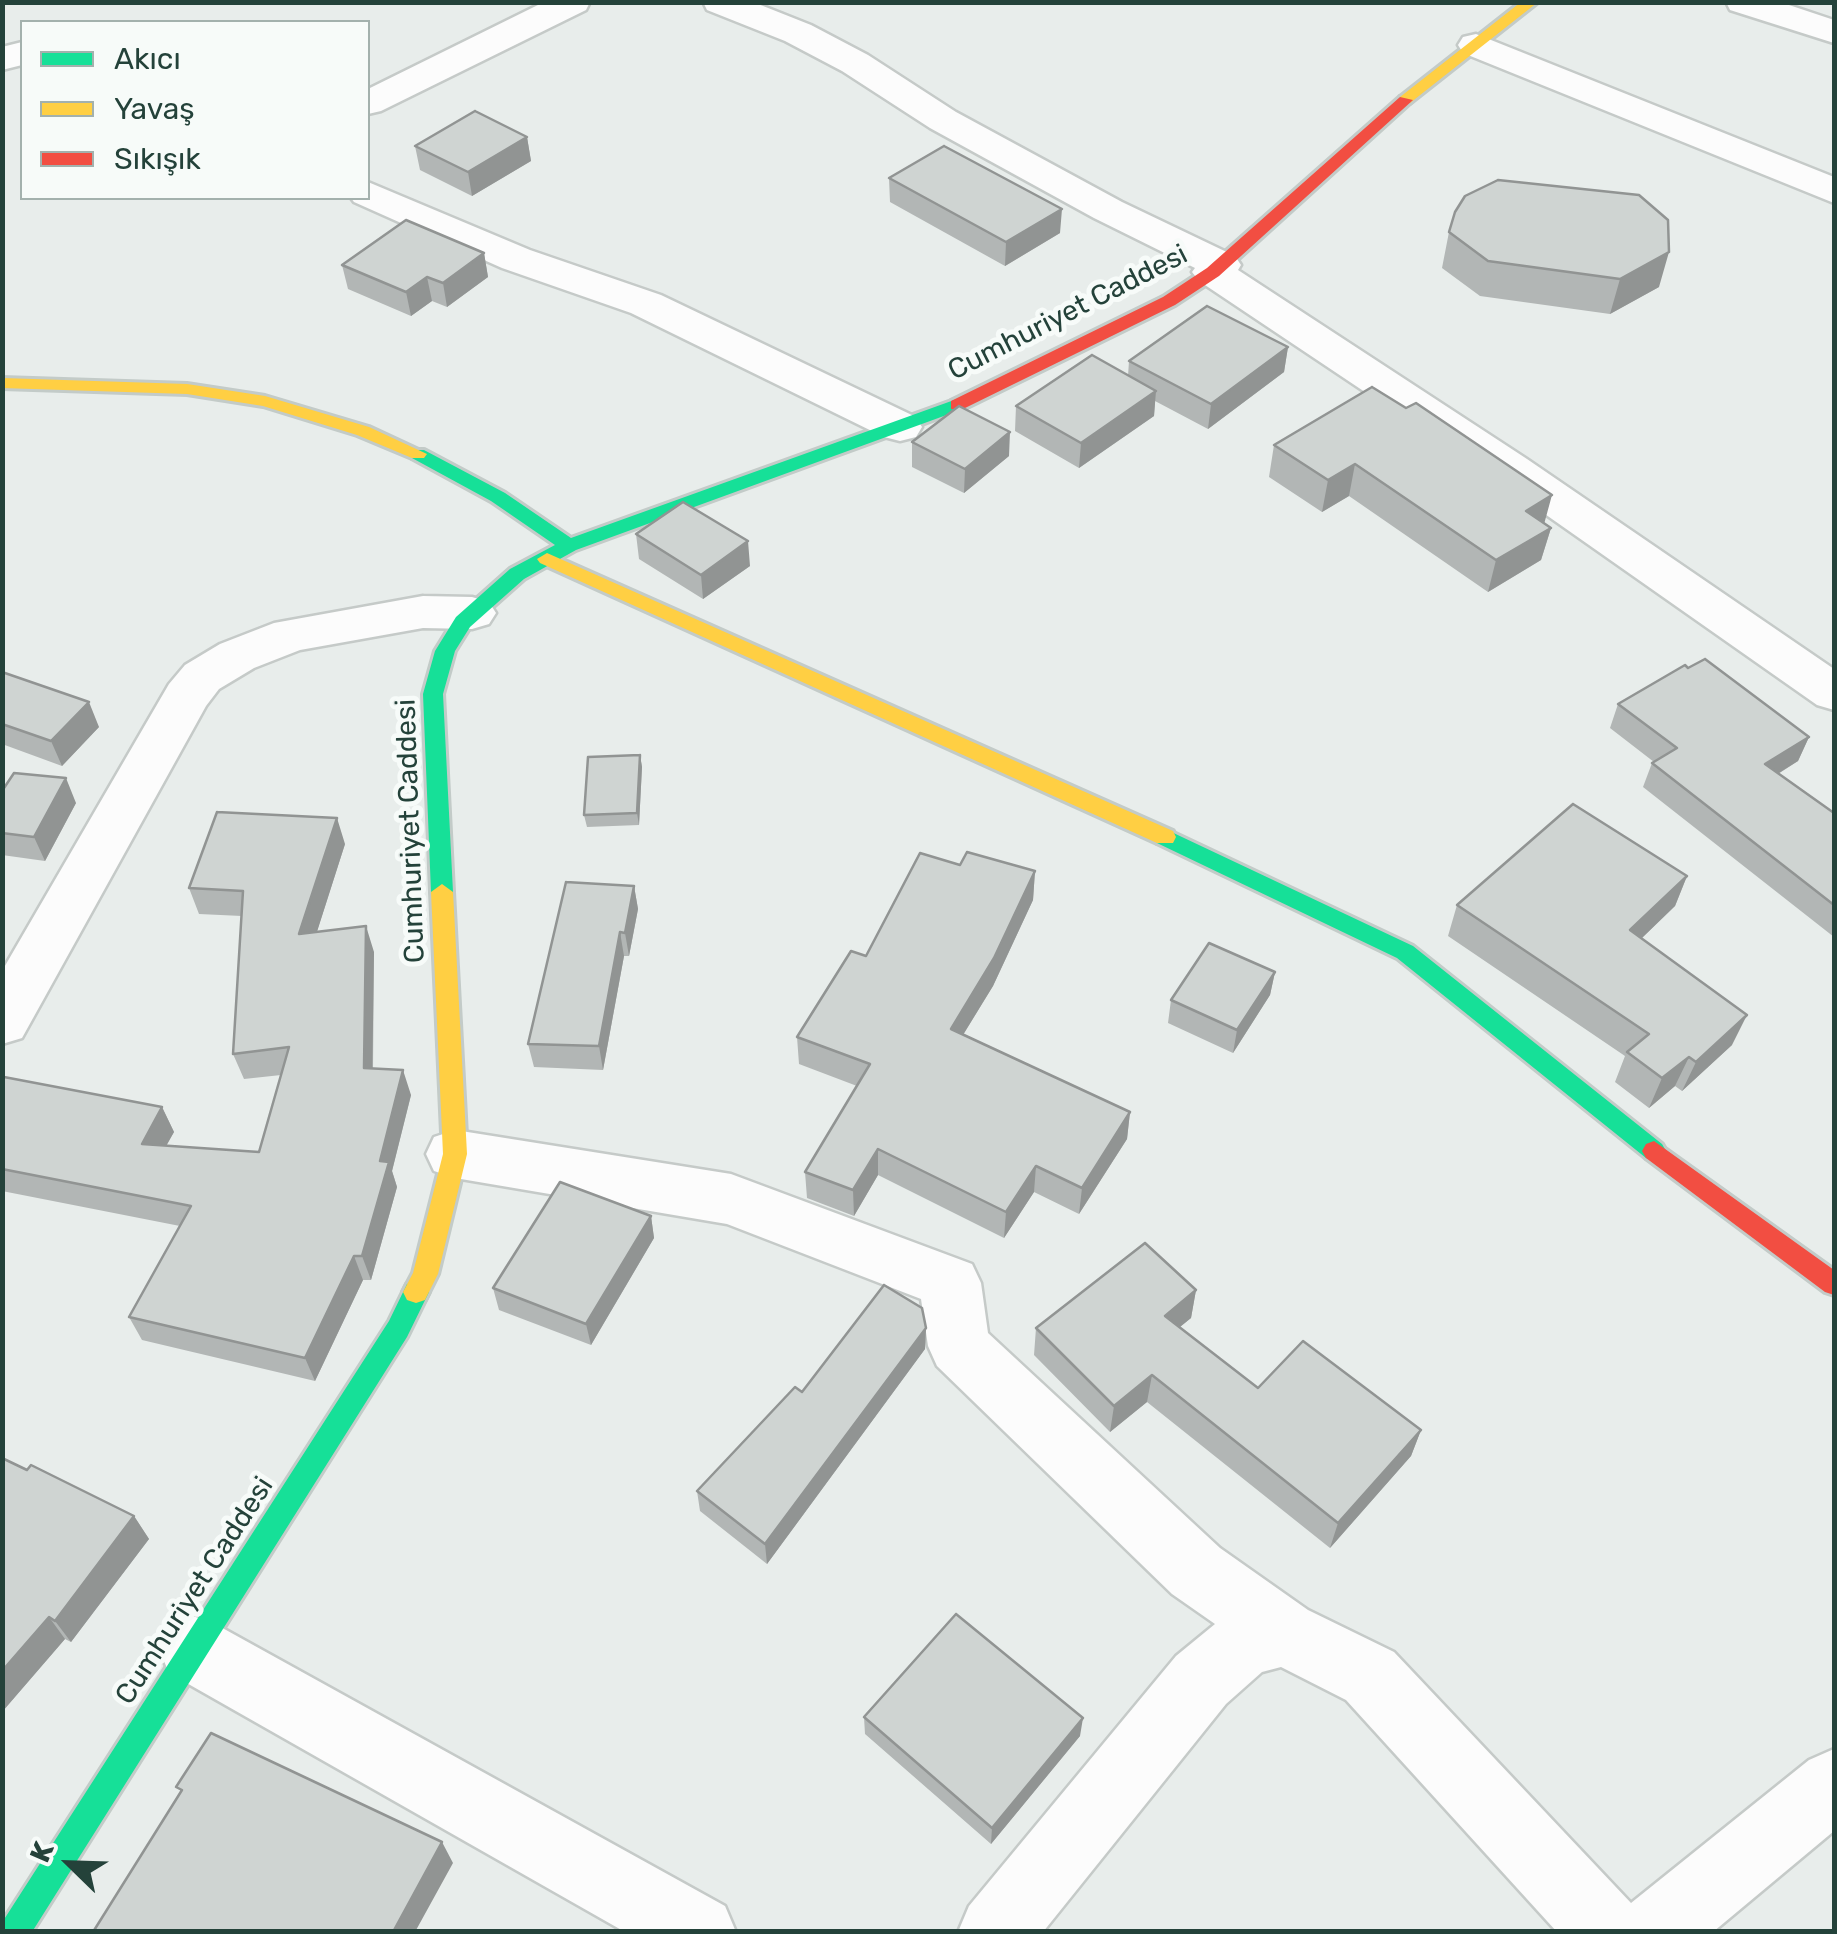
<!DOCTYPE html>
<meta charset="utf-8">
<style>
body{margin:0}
#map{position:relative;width:1837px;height:1934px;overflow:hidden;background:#e8edeb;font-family:Rubik,sans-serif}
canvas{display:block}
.frame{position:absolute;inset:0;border:5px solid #24423a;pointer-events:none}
.legend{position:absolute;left:20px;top:20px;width:350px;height:180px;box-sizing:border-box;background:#f7fbf9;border:2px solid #a3b1ad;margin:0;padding:12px 18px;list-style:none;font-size:30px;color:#24423a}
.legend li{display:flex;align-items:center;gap:20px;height:50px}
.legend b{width:50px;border:2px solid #a3b1ad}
.north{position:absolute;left:20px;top:1814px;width:100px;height:100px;-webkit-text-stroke:8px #f7fbf9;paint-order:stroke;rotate:293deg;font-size:28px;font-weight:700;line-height:40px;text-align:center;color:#24423a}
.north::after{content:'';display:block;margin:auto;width:35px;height:45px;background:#24423a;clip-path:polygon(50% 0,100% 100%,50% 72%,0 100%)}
</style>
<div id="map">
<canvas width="1837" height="1934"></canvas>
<div class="frame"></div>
<ul class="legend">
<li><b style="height:12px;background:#16e098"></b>Akıcı</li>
<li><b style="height:12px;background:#ffcf43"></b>Yavaş</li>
<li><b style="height:12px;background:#f24e42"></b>Sıkışık</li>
</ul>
<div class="north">K</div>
</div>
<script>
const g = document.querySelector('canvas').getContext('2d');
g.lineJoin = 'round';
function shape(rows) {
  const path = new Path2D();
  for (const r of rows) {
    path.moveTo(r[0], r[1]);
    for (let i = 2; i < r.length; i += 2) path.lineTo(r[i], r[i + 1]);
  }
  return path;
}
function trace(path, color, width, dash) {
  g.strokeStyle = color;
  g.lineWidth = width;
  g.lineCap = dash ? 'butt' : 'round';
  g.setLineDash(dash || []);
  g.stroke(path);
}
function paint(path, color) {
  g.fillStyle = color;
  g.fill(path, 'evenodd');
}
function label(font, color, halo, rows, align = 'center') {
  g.font = font + ' Rubik,sans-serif';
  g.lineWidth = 10;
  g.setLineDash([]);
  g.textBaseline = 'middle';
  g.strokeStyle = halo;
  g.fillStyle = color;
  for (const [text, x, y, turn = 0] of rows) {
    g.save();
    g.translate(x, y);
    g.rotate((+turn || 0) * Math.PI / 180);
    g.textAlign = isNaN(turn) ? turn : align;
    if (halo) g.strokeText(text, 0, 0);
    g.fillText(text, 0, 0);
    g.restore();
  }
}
const street = shape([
 [544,2,590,2,586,10,381,111,368,114,368,89,544,2],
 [703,2,753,2,811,25,868,55,956,112,1122,202,1235,256,1241,265,1238,270,1527,459,1834,669,1834,710,1817,705,1495,479,1199,281,1192,272,1195,268,1094,218,930,128,842,71,785,41,707,10,703,2],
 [1726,2,1780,2,1834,20,1834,43,1730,10,1726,2],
 [1476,34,1834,177,1834,203,1463,53,1458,45,1463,37,1476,34],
 [22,42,22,65,2,70,2,47,22,42],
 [368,182,530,250,661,295,916,417,922,427,916,437,900,441,884,437,631,313,502,268,354,202,351,198,368,198,368,182],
 [423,596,472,597,489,602,496,613,489,624,472,629,423,628,300,650,254,668,219,689,206,706,22,1038,2,1044,2,971,169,684,185,665,220,644,274,623,423,596],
 [455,1130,731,1174,972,1264,981,1283,988,1333,1220,1548,1308,1610,1394,1652,1631,1903,1809,1760,1834,1749,1834,1831,1713,1932,1557,1932,1346,1700,1281,1667,1262,1672,1226,1704,1043,1932,958,1932,969,1906,1176,1656,1215,1624,1172,1594,937,1366,928,1346,921,1299,727,1224,455,1178,434,1171,426,1154,434,1137,455,1130],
 [193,1616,217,1625,725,1906,736,1932,625,1932,169,1673,159,1649,169,1625,193,1616]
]);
const fast = shape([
 [957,399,963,401,963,409,576,550,524,579,470,627,455,651,443,694,453,892,450,898,434,898,431,892,423,694,435,651,456,617,510,569,555,545,491,501,412,458,412,450,424,450,505,493,571,538,957,399],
 [1165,829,1413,946,1662,1144,1666,1151,1662,1158,1654,1161,1646,1158,1397,958,1157,843,1154,837,1157,831,1165,829],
 [416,1281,425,1284,429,1292,407,1337,32,1932,2,1932,3,1921,389,1321,407,1284,416,1281]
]);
const slow = shape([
 [1521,2,1538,2,1410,103,1400,103,1400,97,1521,2],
 [2,378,187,384,265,396,369,427,427,454,424,458,412,458,357,435,263,406,187,394,2,388,2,378],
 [547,553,1173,831,1176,837,1173,843,1157,843,540,563,537,559,547,553],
 [442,884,453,892,467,1154,438,1274,425,1300,416,1303,407,1300,403,1292,413,1273,443,1154,431,892,442,884]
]);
const jam = shape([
 [1400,97,1413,100,1219,276,1175,305,963,409,951,409,951,401,1163,297,1207,268,1400,97],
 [1654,1141,1834,1270,1834,1295,1825,1292,1646,1158,1642,1151,1646,1144,1654,1141]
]);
const wall = shape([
 [527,137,531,161,472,196,420,170,415,146],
 [889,178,1060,233,1005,266,890,202],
 [1449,232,1659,287,1610,314,1480,296,1442,268],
 [484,253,488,277,447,307,432,301,411,316,348,289,342,265],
 [1288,347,1284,372,1208,429,1155,401,1154,416,1079,468,1015,431,1016,406,1128,376,1129,361],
 [1372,387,1551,528,1541,560,1488,592,1349,496,1322,512,1269,477,1274,445],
 [912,442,1009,456,964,493,912,467],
 [636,534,750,566,703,599,639,559],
 [2,672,99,727,62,766,2,744],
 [1618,704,1809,737,1798,761,1778,774,1834,813,1834,937,1643,787,1652,763,1654,762,1610,728],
 [640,755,642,767,639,825,587,827,584,815],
 [2,791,76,803,45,861,2,855],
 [345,844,317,931,374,952,373,1068,411,1095,392,1171,397,1187,371,1280,363,1280,315,1381,142,1340,129,1317,180,1226,2,1191,2,1079,162,1107,174,1132,166,1145,259,1152,281,1075,244,1079,233,1054,242,916,199,914,189,888],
 [960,865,1035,871,1033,900,993,986,963,1035,1130,1112,1127,1139,1079,1214,1034,1192,1004,1238,878,1175,854,1216,807,1198,805,1172,857,1086,799,1064,797,1037,866,956],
 [1687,876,1675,906,1641,939,1732,1045,1682,1091,1675,1086,1649,1108,1615,1082,1625,1056,1448,936,1457,905],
 [634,886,638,909,629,956,624,956,603,1070,534,1067,528,1044],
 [1275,972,1270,995,1233,1053,1168,1023,1171,1000],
 [651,1216,654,1238,591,1345,499,1310,493,1288],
 [1196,1290,1191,1318,1180,1327,1258,1388,1421,1430,1411,1456,1330,1548,1147,1402,1110,1432,1034,1355,1036,1328],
 [926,1328,925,1349,767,1564,700,1511,697,1491,802,1392],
 [2,1458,134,1516,149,1539,71,1642,65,1639,2,1712],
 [864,1717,1080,1736,991,1844,865,1734]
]);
const shadedWall = shape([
 [527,137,531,161,472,196,468,172],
 [1062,209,1060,233,1005,266,1006,242],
 [1669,252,1659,287,1610,314,1620,279],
 [484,253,488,277,447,307,443,283],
 [427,277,432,301,411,316,406,292],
 [1288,347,1284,372,1208,429,1211,404],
 [1156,391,1154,416,1079,468,1081,443],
 [1010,432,1009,456,964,493,965,469],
 [1355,464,1349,496,1322,512,1328,480],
 [1552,495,1543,528,1526,511],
 [1551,528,1541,560,1488,592,1496,560],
 [748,541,750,566,703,599,701,575],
 [89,702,99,727,62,766,51,741],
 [1809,737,1798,761,1755,788,1765,764],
 [640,755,642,767,639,825,637,813],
 [66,778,76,803,45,861,34,837],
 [337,818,345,844,308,960,299,934],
 [1035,871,1033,900,993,986,950,1056,951,1029],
 [1687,876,1675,906,1618,961,1630,930],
 [634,886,638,909,629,956,625,933],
 [366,926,374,952,372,1093,364,1068],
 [620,932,624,956,603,1070,599,1046],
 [1275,972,1270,995,1233,1053,1237,1030],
 [1747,1015,1732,1045,1682,1091,1696,1062],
 [1689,1057,1675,1086,1649,1108,1662,1078],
 [403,1070,411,1095,392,1171,397,1187,371,1280,362,1256,380,1161],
 [162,1107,174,1132,154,1168,142,1144],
 [1130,1112,1127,1139,1079,1214,1082,1188],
 [878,1149,878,1175,854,1216,853,1190],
 [1036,1166,1034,1192,1004,1238,1006,1212],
 [651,1216,654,1238,591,1345,586,1324],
 [354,1256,363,1280,315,1381,305,1358],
 [1196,1290,1191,1318,1160,1343,1165,1316],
 [926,1328,925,1349,767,1564,765,1544],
 [1152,1375,1147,1402,1110,1432,1114,1406],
 [1421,1430,1411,1456,1330,1548,1338,1523],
 [134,1516,149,1539,71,1642,55,1621],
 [49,1617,65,1639,2,1712,2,1671],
 [1083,1718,1080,1736,991,1844,992,1828],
 [442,1842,453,1863,415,1932,393,1932]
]);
const building = shape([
 [475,111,527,137,468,172,415,146,475,111],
 [944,146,1062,209,1006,242,889,178,944,146],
 [1498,180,1639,195,1668,220,1669,252,1620,279,1488,261,1449,232,1455,212,1465,196,1498,180],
 [406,220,484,253,443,283,427,277,406,292,342,265,406,220],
 [1207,306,1288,347,1211,404,1129,361,1207,306],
 [1092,355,1156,391,1081,443,1016,406,1092,355],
 [1372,387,1406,408,1416,403,1552,495,1526,511,1551,528,1496,560,1355,464,1328,480,1274,445,1372,387],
 [959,406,1010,432,965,469,912,442,959,406],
 [683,502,748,541,701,575,636,534,683,502],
 [1705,659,1809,737,1765,764,1834,813,1834,905,1652,763,1677,748,1618,704,1685,665,1688,668,1705,659],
 [2,672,89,702,51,741,2,724,2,672],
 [640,755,637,813,584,815,588,757,640,755],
 [14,773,66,778,34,837,2,833,2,791,14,773],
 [1573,804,1687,876,1630,930,1747,1015,1696,1062,1689,1057,1662,1078,1627,1052,1649,1034,1457,905,1573,804],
 [217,812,337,818,299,934,366,926,364,1068,403,1070,380,1161,389,1162,362,1256,354,1256,305,1358,129,1317,191,1206,2,1169,2,1079,4,1077,162,1107,142,1144,259,1152,289,1047,233,1054,243,891,189,888,217,812],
 [967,852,1035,871,994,958,951,1029,1130,1112,1082,1188,1036,1166,1006,1212,878,1149,853,1190,805,1172,870,1064,797,1037,851,951,866,956,920,853,960,865,967,852],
 [566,882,634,886,625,933,620,932,599,1046,528,1044,566,882],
 [1209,943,1275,972,1237,1030,1171,1000,1209,943],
 [560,1182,651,1216,586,1324,493,1288,560,1182],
 [1145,1243,1196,1290,1165,1316,1258,1388,1303,1341,1421,1430,1338,1523,1152,1375,1114,1406,1036,1328,1145,1243],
 [884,1285,922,1308,926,1328,765,1544,697,1491,795,1387,802,1392,884,1285],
 [2,1458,27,1470,31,1465,134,1516,55,1621,49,1617,2,1671,2,1458],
 [956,1614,1083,1718,992,1828,864,1717,956,1614],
 [211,1733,442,1842,393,1932,93,1932,182,1790,176,1787,211,1733]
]);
const streetNames = [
 ["Cumhuriyet Caddesi",1068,313,-27],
 ["Cumhuriyet Caddesi",411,831,-92],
 ["Cumhuriyet Caddesi",195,1591,-57]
];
trace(street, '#c5cac8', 5);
trace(fast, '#c3cbc8', 6);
trace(slow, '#c3cbc8', 6);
trace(jam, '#c3cbc8', 6);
paint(street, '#fcfcfc');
paint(fast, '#16e098');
paint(slow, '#ffcf43');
paint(jam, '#f24e42');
paint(wall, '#b2b6b5');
paint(shadedWall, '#919493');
paint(building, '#cfd4d2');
trace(building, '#919493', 2.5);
label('28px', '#24423a', '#f7fbf9', streetNames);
</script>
